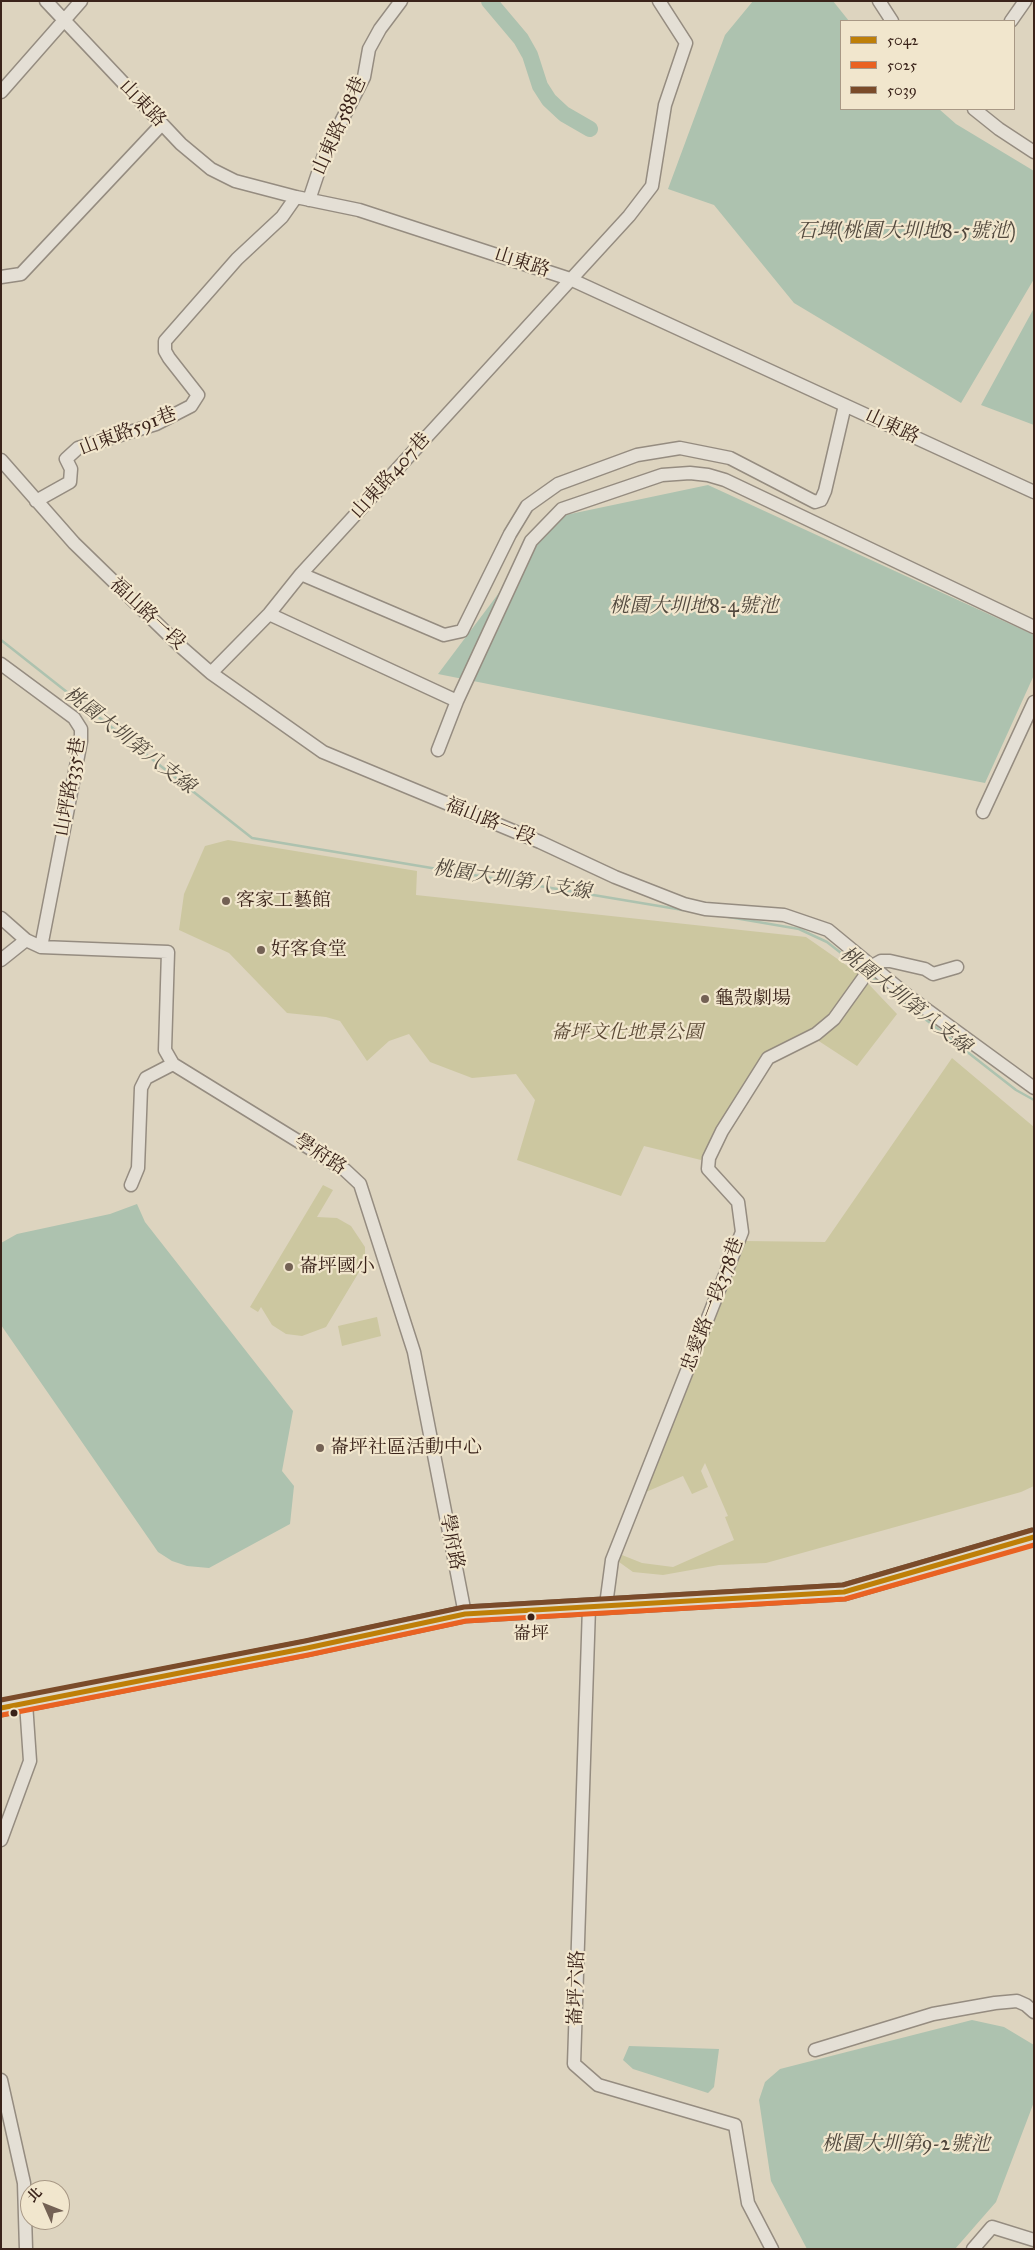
<!DOCTYPE html>
<meta charset="utf-8">
<style>
body{margin:0}
#map{position:relative;width:1035px;height:2250px;overflow:hidden;background:#ddd4bf;font-family:"IM FELL Great Primer","Noto Serif TC",serif}
canvas{display:block}
.frame{position:absolute;inset:0;border:2px solid #3a231a;pointer-events:none}
.legend{position:absolute;left:840px;top:20px;width:175px;height:90px;box-sizing:border-box;background:#f1e6cd;border:1px solid #a89885;margin:0;padding:6px 9px;list-style:none;font-size:15px;color:#3a231a}
.legend li{display:flex;align-items:center;gap:10px;height:25px}
.legend b{width:25px;border:1px solid #a89885}
.north{position:absolute;left:20px;top:2180px;width:50px;height:50px;box-sizing:border-box;background:#f1e6cd;border:1px solid #a89885;border-radius:50%;rotate:314deg;font-size:14px;font-weight:700;line-height:20px;text-align:center;color:#3a231a}
.north::after{content:'';display:block;margin:auto;width:18px;height:22px;background:#736154;clip-path:polygon(50% 0,100% 100%,50% 72%,0 100%)}
</style>
<div id="map">
<canvas width="1035" height="2250"></canvas>
<div class="frame"></div>
<ul class="legend">
<li><b style="height:6px;background:#be7f08"></b>5042</li>
<li><b style="height:6px;background:#e96222"></b>5025</li>
<li><b style="height:6px;background:#7a4b2a"></b>5039</li>
</ul>
<div class="north">北</div>
</div>
<script>
const g = document.querySelector('canvas').getContext('2d');
g.lineJoin = 'round';
function paint(path, color) {
  g.fillStyle = color;
  g.fill(path, 'evenodd');
}
function shape(rows) {
  const path = new Path2D();
  for (const r of rows) {
    path.moveTo(r[0], r[1]);
    for (let i = 2; i < r.length; i += 2) path.lineTo(r[i], r[i + 1]);
  }
  return path;
}
function trace(path, color, width, dash) {
  g.strokeStyle = color;
  g.lineWidth = width;
  g.lineCap = dash ? 'butt' : 'round';
  g.setLineDash(dash || []);
  g.stroke(path);
}
function label(font, color, halo, rows, align = 'center') {
  g.font = font + ' "IM FELL Great Primer","Noto Serif TC",serif';
  g.lineWidth = 4.5;
  g.setLineDash([]);
  g.textBaseline = 'middle';
  g.strokeStyle = halo;
  g.fillStyle = color;
  for (const [text, x, y, turn = 0] of rows) {
    g.save();
    g.translate(x, y);
    g.rotate((+turn || 0) * Math.PI / 180);
    g.textAlign = isNaN(turn) ? turn : align;
    if (halo) g.strokeText(text, 0, 0);
    g.fillText(text, 0, 0);
    g.restore();
  }
}
const green = shape([
 [228,840,417,871,416,895,806,937,859,974,897,1014,857,1066,808,1034,766,1054,701,1160,644,1146,621,1196,517,1160,535,1100,516,1074,472,1078,430,1062,409,1034,389,1041,367,1061,340,1021,326,1017,287,1013,229,953,179,930,184,894,205,846],
 [952,1058,1034,1127,1034,1486,1021,1492,766,1563,719,1565,663,1575,633,1572,619,1562,622,1555,642,1563,673,1567,734,1540,725,1517,728,1516,705,1463,701,1471,708,1487,692,1494,683,1476,646,1492,745,1241,825,1242],
 [323,1185,333,1190,317,1217,337,1218,351,1226,365,1247,365,1262,326,1327,302,1336,286,1334,272,1325,261,1307,258,1312,250,1307],
 [377,1317,381,1336,342,1346,338,1326]
]);
const water = shape([
 [753,1,833,1,849,21,841,21,841,109,939,109,956,124,1034,171,1034,279,961,403,794,303,714,205,668,189,725,35],
 [1034,308,1034,425,981,405],
 [708,485,1034,635,1034,675,985,783,438,674,556,517],
 [137,1204,145,1222,293,1411,282,1471,294,1486,290,1524,209,1568,187,1566,172,1561,158,1552,1,1325,1,1243,17,1234,110,1214],
 [972,2020,1004,2027,1034,2045,1034,2102,996,2202,955,2249,807,2249,771,2181,759,2100,765,2082,780,2069],
 [629,2046,719,2049,714,2087,708,2093,633,2069,623,2060]
]);
const stream = shape([
 [1,640,252,838,683,910],
 [723,916,799,929,827,942,864,971],
 [870,976,1016,1090,1034,1100]
]);
const river = shape([
 [489,1,521,39,530,55,540,86,549,100,564,114,590,129]
]);
const minor = shape([
 [46,1,181,144,211,169,235,181,296,197,359,210,570,279,1034,492],
 [879,1,892,21],
 [1011,21,1025,1],
 [1,92,81,1],
 [974,109,999,129,1034,152],
 [309,200,324,155,364,77,369,49,380,29,401,1],
 [1,277,21,274,161,125],
 [1,460,74,543,180,646,211,673,323,752,540,842,615,877,684,904,705,909,784,915,828,930,908,996,1034,1088],
 [36,501,70,482,71,469,66,459,78,448,156,424,191,406,198,395,169,358,165,351,165,341,237,259,282,217,296,197],
 [301,574,444,635,462,631,510,534,527,506,558,484,637,455,680,448,730,458,815,502,821,500,825,491,845,405],
 [269,614,457,701],
 [1,664,74,718,81,729,81,741,41,947],
 [211,673,269,614,301,574,629,216,652,186,665,105,686,43,659,1],
 [438,750,457,701,531,541,562,509,662,475,690,473,708,475,725,480,1034,627],
 [983,812,1034,702],
 [1,918,26,940,41,947,168,952,165,1050,173,1064,345,1170,360,1184,414,1352,465,1614],
 [1,960,26,940],
 [131,1185,138,1168,141,1088,146,1078,173,1064],
 [606,1605,612,1560,742,1232,738,1202,708,1169,709,1158,722,1131,768,1058,816,1034,834,1019,872,966,881,961,890,961,925,969,933,974,957,967],
 [589,1607,574,2064,598,2085,735,2125,748,2203,772,2249],
 [1,1840,30,1761,26,1703],
 [815,2050,933,2014,995,2003,1017,2001,1026,2005,1034,2012],
 [1,2080,24,2183,26,2249],
 [973,2249,992,2227,1034,2240]
]);
const major = shape([
 [1,1708,307,1648,465,1614,844,1592,1034,1537]
]);
const bus1 = shape([
 [1,1708,307,1648,465,1614,844,1592,1034,1537]
]);
const bus2 = shape([
 [2,1715,308,1655,466,1621,845,1599,1034,1545]
]);
const bus3 = shape([
 [1,1700,305,1641,464,1607,843,1585,1032,1530]
]);
const markers = [
 [226,901,5,"#736154"],
 [261,950,5,"#736154"],
 [705,999,5,"#736154"],
 [289,1267,5,"#736154"],
 [320,1448,5,"#736154"],
 [531,1617,4.5,"#3a231a"],
 [14,1713,4.5,"#3a231a"]
];
const busNames = [
 ["崙坪",531,1635]
];
const streetNames = [
 ["山東路",142,104,46],
 ["山東路588巷",340,126,-66],
 ["山東路",522,263,18],
 ["山東路",892,427,25],
 ["山東路591巷",128,432,-21],
 ["山東路407巷",391,476,-48],
 ["福山路一段",147,614,43],
 ["山坪路335巷",71,787,-80],
 ["福山路一段",490,822,22],
 ["學府路",320,1155,33],
 ["忠愛路一段378巷",713,1305,-69],
 ["學府路",451,1542,79],
 ["崙坪六路",577,1988,-88]
];
const poiNames = [
 ["客家工藝館",236,901],
 ["好客食堂",271,950],
 ["龜殼劇場",715,999],
 ["崙坪國小",299,1267],
 ["崙坪社區活動中心",330,1448]
];
const parkNames = [
 ["崙坪文化地景公園",627,1033]
];
const waterNames = [
 ["石埤(桃園大圳地8-5號池)",906,232],
 ["桃園大圳地8-4號池",694,607],
 ["桃園大圳第八支線",129,741,38],
 ["桃園大圳第八支線",512,881,9],
 ["桃園大圳第八支線",905,1001,38],
 ["桃園大圳第9-2號池",906,2145]
];
paint(green, '#ccc7a0');
paint(water, '#adc2af');
trace(stream, '#adc2af', 2.5);
trace(river, '#adc2af', 16);
trace(minor, '#958c80', 15);
trace(major, '#7e756a', 19);
trace(minor, '#e4dfd5', 12);
trace(major, '#e0dacd', 16);
trace(bus1, '#be7f08', 5);
trace(bus2, '#e96222', 5);
trace(bus3, '#7a4b2a', 5);
for (const [x, y, r, color] of markers) {
  const dot = new Path2D();
  dot.arc(x, y, r, 0, 2 * Math.PI);
  g.fillStyle = color;
  g.fill(dot);
  trace(dot, '#f1e6cd', 2);
}
label('18px', '#3a231a', '#f1e6cd', busNames);
label('19px', '#3a231a', '#f1e6cd', streetNames);
label('19px', '#3a231a', '#f1e6cd', poiNames, 'left');
label('italic 19px', '#5b4935', '#f1e6cd', parkNames);
label('italic 20px', '#52493e', '#f1e6cd', waterNames);
</script>
